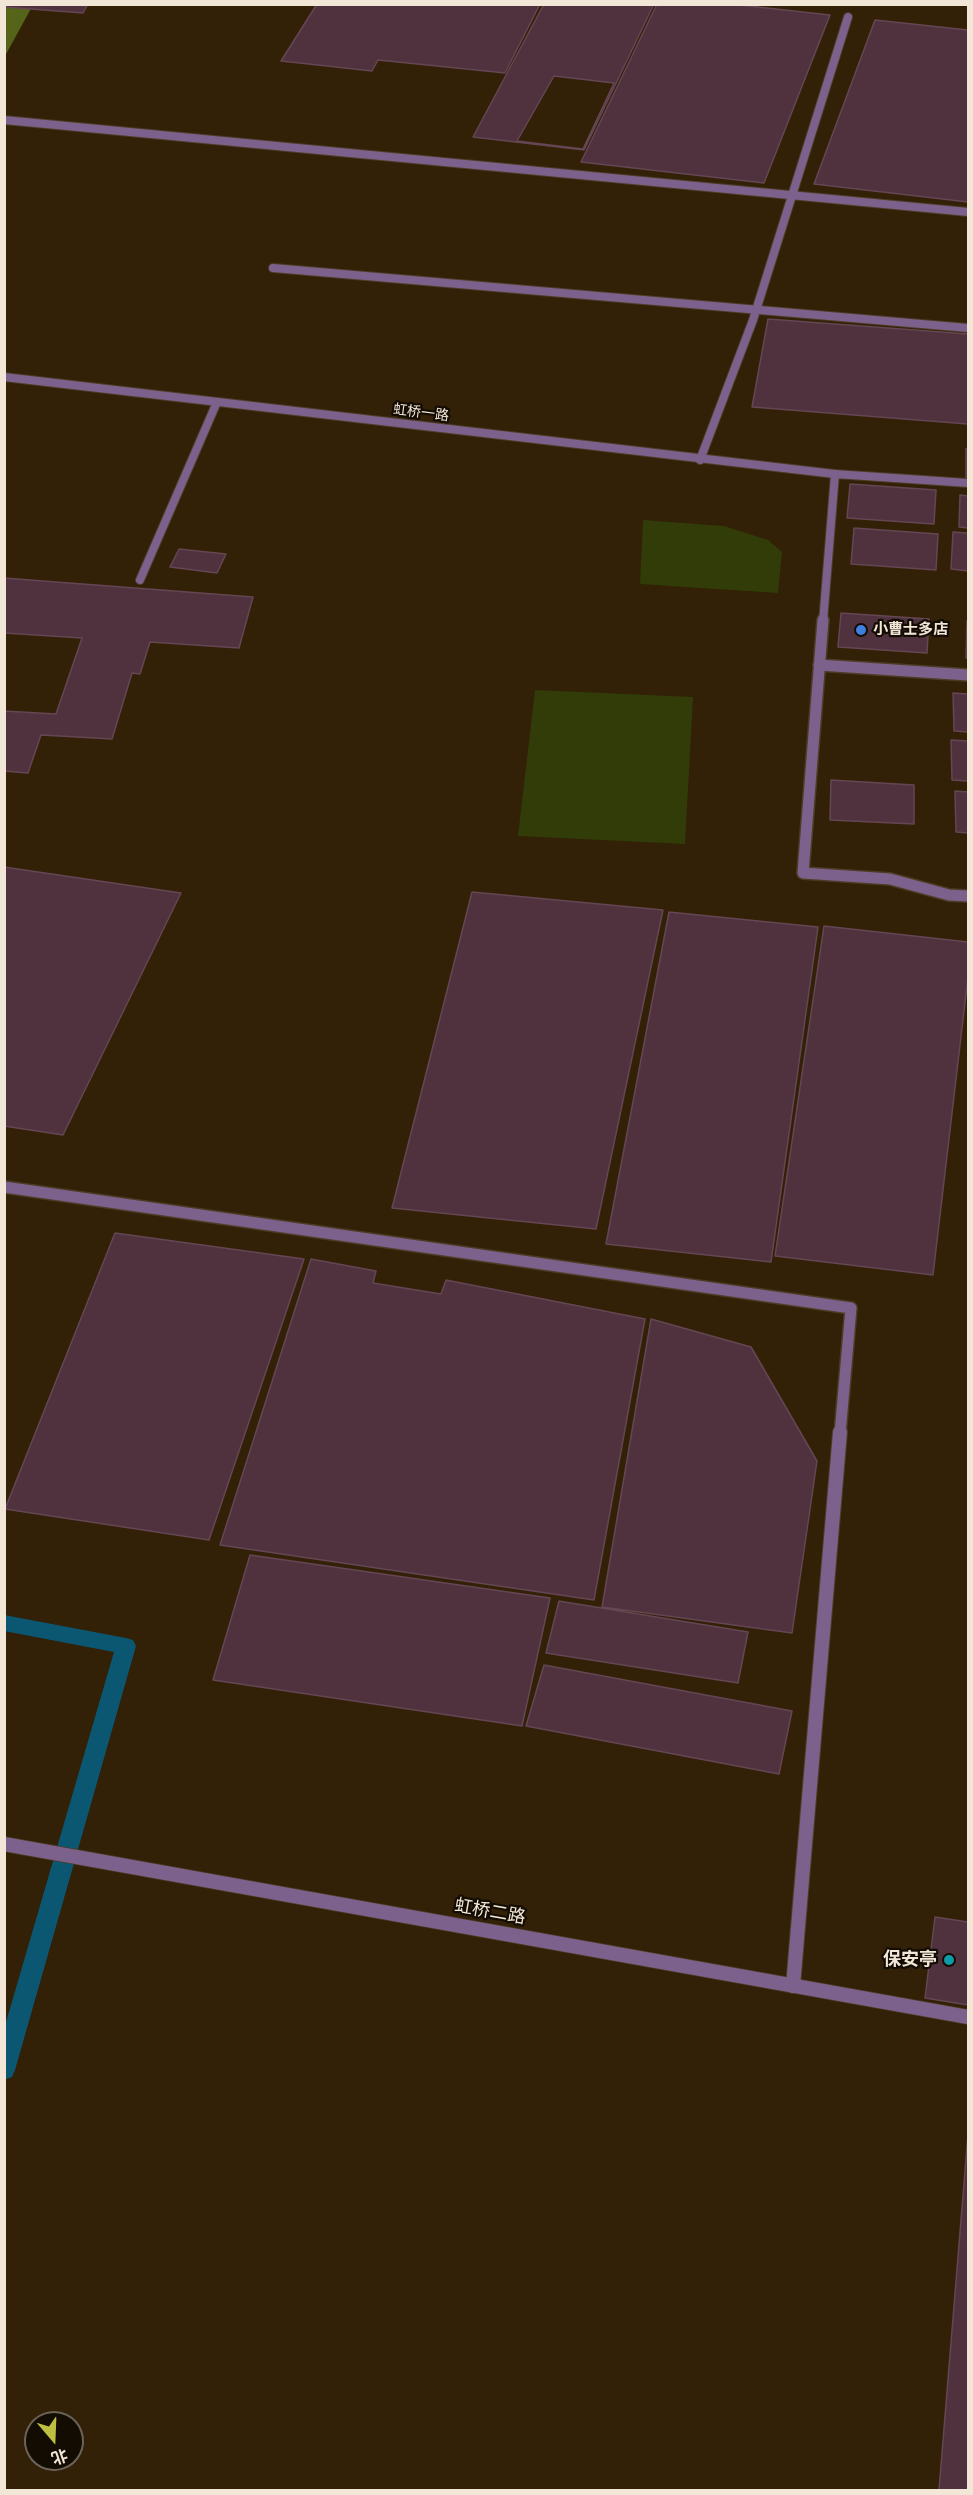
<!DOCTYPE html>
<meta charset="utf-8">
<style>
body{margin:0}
#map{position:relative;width:973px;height:2495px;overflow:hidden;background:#322007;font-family:Rubik,"Noto Sans SC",sans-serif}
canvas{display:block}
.frame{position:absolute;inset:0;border:6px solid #f2e6d7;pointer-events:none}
.north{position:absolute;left:24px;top:2411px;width:60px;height:60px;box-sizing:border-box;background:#130c03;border:2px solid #6c6358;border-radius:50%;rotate:161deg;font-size:16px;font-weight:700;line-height:24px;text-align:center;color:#f2e6d7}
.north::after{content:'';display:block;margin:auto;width:21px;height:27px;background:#bebf42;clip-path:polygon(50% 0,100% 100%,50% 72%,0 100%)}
</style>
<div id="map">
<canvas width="973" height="2495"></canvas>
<div class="frame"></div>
<div class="north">北</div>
</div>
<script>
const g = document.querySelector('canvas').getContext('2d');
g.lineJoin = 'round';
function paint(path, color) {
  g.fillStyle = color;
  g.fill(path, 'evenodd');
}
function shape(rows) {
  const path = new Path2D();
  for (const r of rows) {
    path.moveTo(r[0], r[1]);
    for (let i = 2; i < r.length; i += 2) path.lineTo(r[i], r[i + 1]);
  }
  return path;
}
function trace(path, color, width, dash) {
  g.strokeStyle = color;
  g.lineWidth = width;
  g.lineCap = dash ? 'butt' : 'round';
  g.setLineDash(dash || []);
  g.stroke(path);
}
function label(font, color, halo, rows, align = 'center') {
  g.font = font + ' Rubik,"Noto Sans SC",sans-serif';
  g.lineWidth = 4.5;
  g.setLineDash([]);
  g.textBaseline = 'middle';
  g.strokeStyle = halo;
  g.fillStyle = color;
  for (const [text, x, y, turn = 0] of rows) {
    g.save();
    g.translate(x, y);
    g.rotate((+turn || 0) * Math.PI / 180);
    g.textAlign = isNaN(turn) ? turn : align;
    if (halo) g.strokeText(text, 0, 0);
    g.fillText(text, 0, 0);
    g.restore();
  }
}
const green = shape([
 [643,520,724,526,768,540,782,552,778,593,640,584],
 [535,690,693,697,685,844,518,836]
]);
const forest = shape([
 [5,5,33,5,5,56]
]);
const stream = shape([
 [4,1615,126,1638,133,1640,136,1646,15,2070,12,2077,4,2080,4,2029,114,1652,4,1631,4,1615]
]);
const building = shape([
 [6,4,88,4,83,13,4,7,6,4],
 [317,4,540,4,505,73,378,60,372,71,281,61,317,4],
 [544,4,654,4,584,150,473,137,544,4],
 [657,4,731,4,830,15,764,183,581,162,657,4],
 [875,20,968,30,968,202,814,184,875,20],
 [554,76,614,83,583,149,517,141,554,76],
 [768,319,968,334,968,424,752,407,768,319],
 [966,449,968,449,968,478,966,478,966,449],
 [850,484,936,490,934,524,847,518,850,484],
 [960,495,968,496,968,528,959,527,960,495],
 [854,528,938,534,936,570,851,564,854,528],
 [953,532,968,533,968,571,951,569,953,532],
 [179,549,226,554,217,573,170,567,179,549],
 [4,578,253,597,239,648,150,642,140,674,132,673,112,739,41,735,28,773,4,771,4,711,56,714,82,638,4,633,4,578],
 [841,613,929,619,927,653,838,647,841,613],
 [967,621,968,622,968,658,966,658,967,621],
 [953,693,968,694,968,732,954,731,953,693],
 [951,740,968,741,968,781,952,780,951,740],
 [831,780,914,785,914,824,830,820,831,780],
 [955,791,968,792,968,833,956,832,955,791],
 [4,867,181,893,63,1135,4,1126,4,867],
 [472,892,663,910,596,1229,392,1208,472,892],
 [669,912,818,927,771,1262,606,1244,669,912],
 [824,926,968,942,968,977,933,1275,775,1256,824,926],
 [115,1233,304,1259,209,1540,5,1509,115,1233],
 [311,1259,376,1271,373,1283,441,1294,446,1280,645,1319,594,1600,220,1545,311,1259],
 [651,1319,751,1347,817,1461,792,1633,602,1607,651,1319],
 [250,1555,550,1598,522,1726,213,1680,250,1555],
 [559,1601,748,1632,738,1683,546,1653,559,1601],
 [544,1665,792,1711,779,1774,526,1726,544,1665],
 [935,1917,968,1922,968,2005,925,1998,935,1917],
 [968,2134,968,2490,939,2490,968,2134]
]);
const serviceFar2 = shape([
 [4,120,968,212],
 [273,268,968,328],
 [140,580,217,402]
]);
const serviceFar1 = shape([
 [4,1187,851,1308,840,1434]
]);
const service = shape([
 [793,1986,840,1432]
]);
const minorFar1 = shape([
 [700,460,753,320,848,17],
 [823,622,835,474,968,483]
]);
const minor = shape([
 [823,620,803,873,890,879,949,895,968,896],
 [819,665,968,675]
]);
const tertiaryFar1 = shape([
 [4,377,835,474]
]);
const tertiary = shape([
 [4,1844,968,2017]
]);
const markers = [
 [861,630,6,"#3f7fe0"],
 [949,1960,6,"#0f9aa8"]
];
const farStreetnames = [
 ["虹桥一路",421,413,7]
];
const poiNames = [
 ["小曹士多店",873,630]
];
const nearStreetnames = [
 ["虹桥二路",490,1912,10]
];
const nearPoinames = [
 ["保安亭",937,1960]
];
paint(green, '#313c08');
paint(forest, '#556419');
paint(stream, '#0b5772');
paint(building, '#50323f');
trace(building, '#654653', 1.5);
trace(serviceFar2, '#4d3c24', 10);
trace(serviceFar1, '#4d3c24', 14);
trace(service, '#4d3c24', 16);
trace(minorFar1, '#4d3c24', 10);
trace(minor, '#4d3c24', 14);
trace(tertiaryFar1, '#4d3c24', 10);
trace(tertiary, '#4d3c24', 16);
trace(serviceFar2, '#7c618c', 8);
trace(serviceFar1, '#7c618c', 11);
trace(service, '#7c618c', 14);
trace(minorFar1, '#7c618c', 8);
trace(minor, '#7c618c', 11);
trace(tertiaryFar1, '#7c618c', 8);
trace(tertiary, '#7c618c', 14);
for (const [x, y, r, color] of markers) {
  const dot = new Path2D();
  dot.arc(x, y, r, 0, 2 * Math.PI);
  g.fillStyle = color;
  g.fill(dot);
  trace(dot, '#130c03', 2);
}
label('14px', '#f2e6d7', '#130c03', farStreetnames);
label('bold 15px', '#f2e6d7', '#130c03', poiNames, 'left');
label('18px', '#f2e6d7', '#130c03', nearStreetnames);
label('bold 18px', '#f2e6d7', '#130c03', nearPoinames, 'right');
</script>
